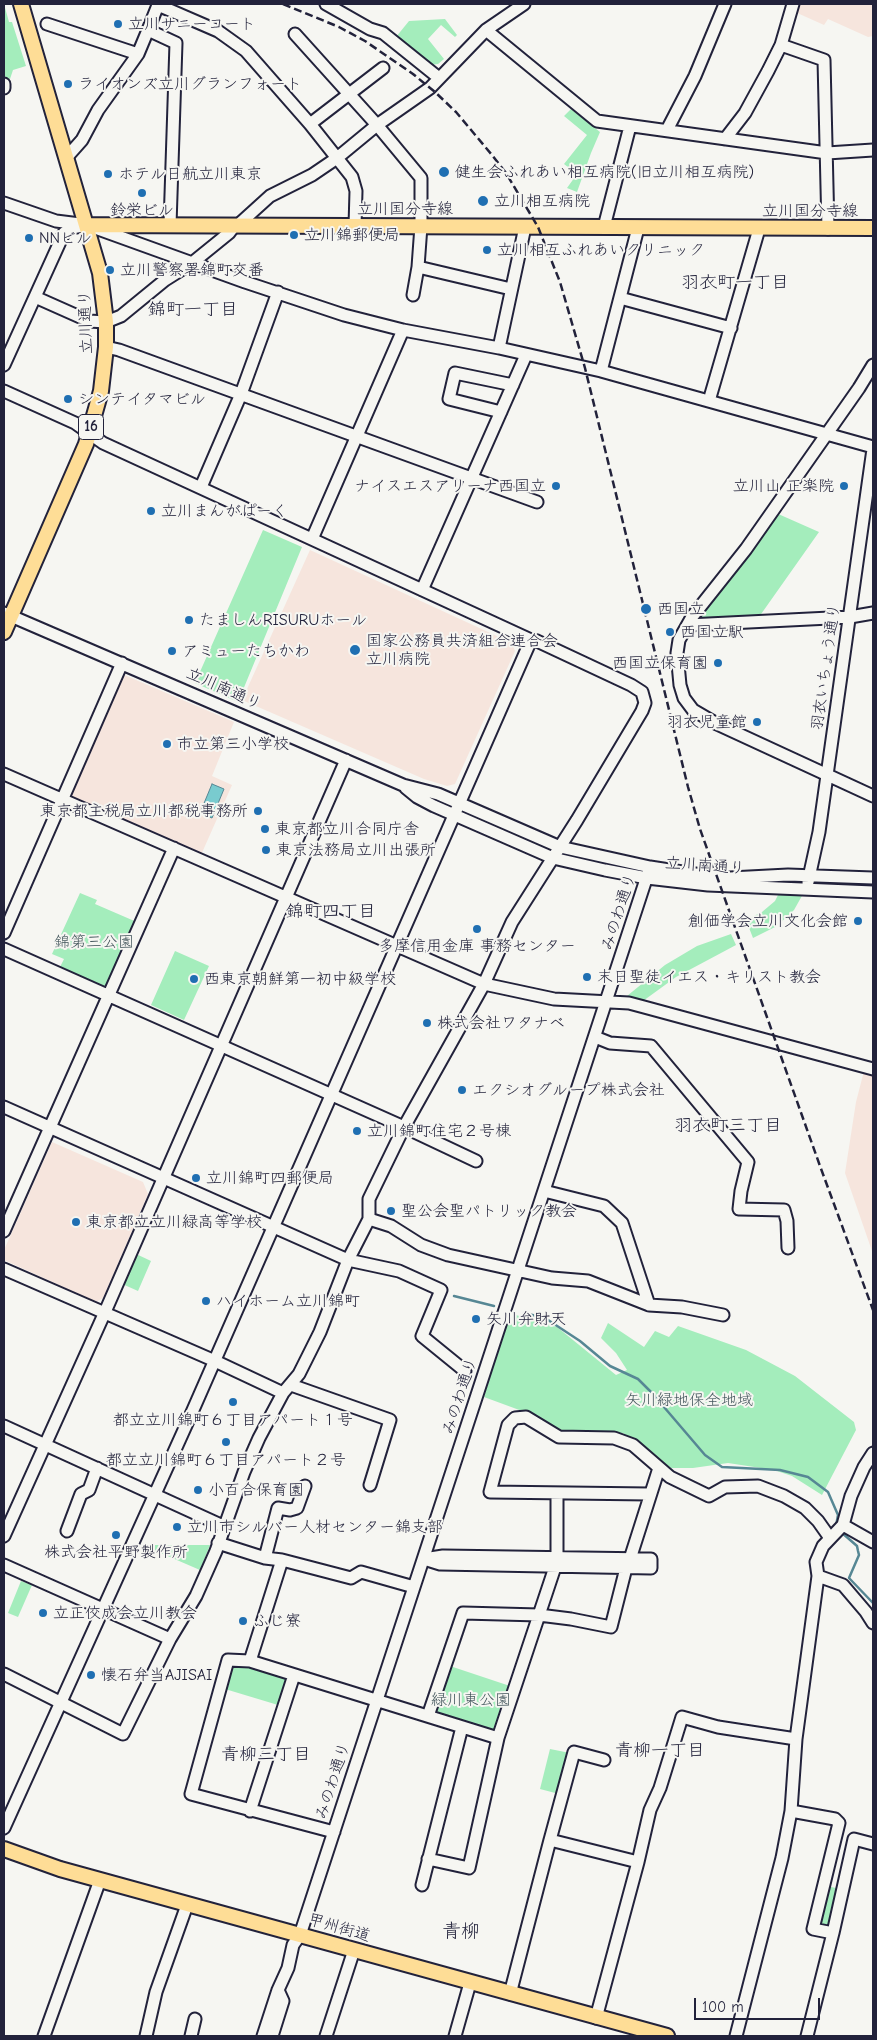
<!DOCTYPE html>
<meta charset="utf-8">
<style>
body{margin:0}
#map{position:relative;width:877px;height:2040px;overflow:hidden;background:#f6f6f2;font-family:"Comic Neue",sans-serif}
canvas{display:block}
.frame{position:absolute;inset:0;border:5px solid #22223b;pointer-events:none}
.scale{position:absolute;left:694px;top:1998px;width:126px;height:22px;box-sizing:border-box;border:2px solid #22223b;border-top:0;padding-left:6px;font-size:15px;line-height:18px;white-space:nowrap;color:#22223b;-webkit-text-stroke:4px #f6f6f2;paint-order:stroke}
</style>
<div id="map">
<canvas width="877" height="2040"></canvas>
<div class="frame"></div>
<div class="scale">100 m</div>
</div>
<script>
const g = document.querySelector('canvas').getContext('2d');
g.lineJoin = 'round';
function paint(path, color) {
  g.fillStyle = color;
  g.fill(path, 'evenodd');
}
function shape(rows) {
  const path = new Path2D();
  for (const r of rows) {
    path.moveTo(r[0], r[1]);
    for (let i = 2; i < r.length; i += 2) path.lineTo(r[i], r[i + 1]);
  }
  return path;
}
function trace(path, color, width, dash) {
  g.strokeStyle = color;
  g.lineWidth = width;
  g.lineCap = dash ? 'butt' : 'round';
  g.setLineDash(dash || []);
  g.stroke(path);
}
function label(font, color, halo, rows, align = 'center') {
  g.font = font + ' "Comic Neue","Klee One",sans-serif';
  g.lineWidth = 4;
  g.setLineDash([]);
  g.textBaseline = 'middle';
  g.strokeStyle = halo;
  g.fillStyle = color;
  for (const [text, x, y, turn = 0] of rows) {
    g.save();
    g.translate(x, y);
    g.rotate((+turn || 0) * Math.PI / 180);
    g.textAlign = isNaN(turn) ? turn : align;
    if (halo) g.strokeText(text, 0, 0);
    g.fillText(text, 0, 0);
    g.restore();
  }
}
const built = shape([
 [797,4,873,4,873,36,868,37,828,19,824,25,795,12],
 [310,550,512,643,515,651,455,784,447,786,424,779,242,700],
 [122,674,234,722,212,776,232,785,201,855,62,799],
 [864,1071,873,1073,873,1254,845,1173,856,1102],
 [52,1142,143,1182,148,1194,103,1298,96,1302,4,1260,4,1250]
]);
const green = shape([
 [4,4,9,22,12,22,26,66,13,70,10,79,4,77],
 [445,19,457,35,455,37,441,25,428,39,444,59,438,64,430,65,396,37,409,21],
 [571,109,600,132,591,153,577,192,567,188,577,174,564,164,587,135,564,116],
 [776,513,819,532,759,617,695,620],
 [263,530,302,547,238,702,195,683],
 [80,893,97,900,95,904,139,923,108,991,58,971,64,959,52,954],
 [779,893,803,894,794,910,777,926,753,938,746,920,762,912,775,901],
 [731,934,736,945,676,977,643,1001,627,996,665,965,697,946],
 [175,951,209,966,184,1020,151,1005],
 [134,1253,151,1261,138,1291,120,1283],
 [509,1313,557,1327,616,1375,627,1370,616,1353,601,1338,608,1323,644,1347,655,1331,669,1337,678,1326,746,1350,795,1376,854,1422,856,1430,822,1495,792,1476,774,1470,728,1463,693,1468,671,1468,623,1433,561,1434,522,1411,484,1397],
 [142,1545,210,1545,200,1570],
 [21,1581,32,1585,18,1617,8,1613],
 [447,1665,513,1687,497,1736,430,1714],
 [232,1666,251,1667,286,1678,278,1705,225,1689],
 [550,1749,570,1753,559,1794,540,1789],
 [827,1886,840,1889,830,1930,817,1927]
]);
const water = shape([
 [212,784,224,789,212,818,200,813,212,784]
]);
const stream = shape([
 [454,1296,494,1306],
 [524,1313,545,1318,580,1341,610,1366,638,1379,652,1393,705,1455,722,1467,780,1470,808,1477,828,1492,838,1515,836,1526],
 [841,1532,857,1546,858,1551,859,1555,849,1578,873,1603]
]);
const minor = shape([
 [326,4,370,29,383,33,439,78],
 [47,24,138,54,98,110,82,140,66,158],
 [486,30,597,121,827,153,873,150],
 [295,34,377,125,421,178,421,226,418,267,413,295],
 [781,45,824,60,828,229],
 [138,54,148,30],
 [4,84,4,88],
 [310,124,383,68],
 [667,130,695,76,725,4],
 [725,139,745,113,768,71,781,45,793,4],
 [4,203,56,221,80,224],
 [170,225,176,43,148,30,158,5,218,31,246,51,310,124,352,177,356,191,355,226],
 [238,225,270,196,312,175,337,158,377,125,430,88,486,30,524,4],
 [604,227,630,126],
 [418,267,511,289],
 [35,297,89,321,106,322,121,316,165,280,192,263,229,233,235,225],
 [620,298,731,328],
 [106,347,119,350,537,502],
 [499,348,525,227],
 [4,365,64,233,72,228,87,225,245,282,344,315,403,330,499,348,601,371,873,447],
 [873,365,859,388,746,549,692,617,679,640,677,653,680,685,684,698,693,710,717,724,873,796],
 [601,371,638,228],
 [4,391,75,423,103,443,531,640,537,641,631,685,642,692,645,703,642,711,577,820,512,922,484,984,404,1127,369,1199,369,1219,348,1260,320,1332,299,1374,283,1393,259,1438,244,1472,216,1551,196,1596,170,1639,123,1734,4,1674],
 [709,401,759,229],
 [501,412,449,399,455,373,513,385],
 [201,487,241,394,278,292],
 [312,539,403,330],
 [422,590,526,355],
 [4,613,403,785,438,794,560,847,650,867,708,876,730,878,788,875,873,878],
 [688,625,850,617,873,613],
 [4,774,484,984,554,999,629,1003,644,1007,873,1069],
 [406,788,417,797,434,806,553,858,605,870,647,878,708,885,873,892],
 [808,882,819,832,873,449],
 [4,933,122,663],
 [4,949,404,1127,476,1161],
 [595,1037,610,1043,651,1046,748,1162,741,1191,739,1209,784,1210,787,1221,788,1248],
 [4,1107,348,1260,399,1271,441,1290,422,1336,465,1371],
 [544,1191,604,1206,622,1223,649,1305],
 [369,1219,391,1226,421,1245,448,1255,552,1278,588,1281,649,1305,682,1307,723,1315],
 [4,1231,174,848],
 [4,1269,215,1361,283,1393],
 [291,1385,390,1420,370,1485],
 [4,1426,223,1526],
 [873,1453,864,1467,851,1496,843,1525,873,1542],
 [649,1494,490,1492,508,1425,515,1418,526,1417,559,1437,614,1438,633,1445,670,1477,709,1496,725,1487,758,1486,784,1496,805,1508,818,1521,830,1538],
 [843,1525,823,1546,816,1562,818,1576,843,1585,866,1612,873,1623],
 [67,1531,81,1494,89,1490,97,1468],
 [4,1536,105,1312,346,760],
 [218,1543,265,1558,282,1560,250,1661],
 [443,1556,651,1559,651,1568,440,1564,424,1559,443,1556],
 [265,1558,278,1508,290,1510,297,1508,305,1486],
 [630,1559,659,1468],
 [282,1560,351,1578,361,1572,414,1587],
 [4,1565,170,1639],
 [428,1716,463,1613,539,1615,571,1619,611,1627,626,1568],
 [604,1760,574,1752,550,1840,638,1862,650,1810,660,1788,682,1717,718,1727,796,1739],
 [250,1811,294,1675],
 [791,1811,835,1819,839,1823,813,1929,833,1933],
 [4,1828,193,1410,531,640],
 [334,1832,191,1794,228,1660,250,1661,498,1738],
 [428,1859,469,1868,498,1738,555,1567,557,1558,557,1494],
 [422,1885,462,1727],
 [510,1994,550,1840],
 [596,2018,638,1862],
 [44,2036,100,1880],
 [146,2036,156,1992,187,1905],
 [191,2036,195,2019],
 [263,2036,278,1990,288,1968,293,1945,300,1935,650,867],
 [272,2036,283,2001,278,1990],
 [326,2036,354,1950],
 [455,2036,470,1983],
 [736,2036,782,1858,791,1811,796,1739,818,1576],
 [807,2036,833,1933,854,1839,873,1844]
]);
const major = shape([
 [87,225,873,228],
 [4,632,86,444,101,391,106,347,106,322,100,273,21,4],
 [4,1849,60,1869,667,2036]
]);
const rail = shape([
 [283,4,339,27,365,41,413,74,435,92,456,112,492,155,506,173,538,227,560,282,585,368,688,787,700,829,820,1166,873,1310]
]);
const markers = [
 [118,24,5,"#1f6fb2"],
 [68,84,5,"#1f6fb2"],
 [444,172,6,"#1f6fb2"],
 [108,174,5,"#1f6fb2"],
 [142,193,5,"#1f6fb2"],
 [483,201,6,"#1f6fb2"],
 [294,235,5,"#1f6fb2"],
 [29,238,5,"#1f6fb2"],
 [487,250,5,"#1f6fb2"],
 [110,270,5,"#1f6fb2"],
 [68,399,5,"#1f6fb2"],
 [556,486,5,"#1f6fb2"],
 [844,486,5,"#1f6fb2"],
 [151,511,5,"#1f6fb2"],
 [646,609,6,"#1f6fb2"],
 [189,620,5,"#1f6fb2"],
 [670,632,5,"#1f6fb2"],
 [355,650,6,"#1f6fb2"],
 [172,651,5,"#1f6fb2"],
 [718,663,5,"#1f6fb2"],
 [757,722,5,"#1f6fb2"],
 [167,744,5,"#1f6fb2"],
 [258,811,5,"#1f6fb2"],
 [265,829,5,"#1f6fb2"],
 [266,850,5,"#1f6fb2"],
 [858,921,5,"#1f6fb2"],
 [477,929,5,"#1f6fb2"],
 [587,977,5,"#1f6fb2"],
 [194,979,5,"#1f6fb2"],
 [427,1023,5,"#1f6fb2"],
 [462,1090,5,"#1f6fb2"],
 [357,1131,5,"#1f6fb2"],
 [196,1178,5,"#1f6fb2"],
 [391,1211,5,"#1f6fb2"],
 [76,1222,5,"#1f6fb2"],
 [206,1301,5,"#1f6fb2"],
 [476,1319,5,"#1f6fb2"],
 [233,1402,5,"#1f6fb2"],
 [226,1442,5,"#1f6fb2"],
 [198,1490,5,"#1f6fb2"],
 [177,1527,5,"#1f6fb2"],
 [116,1535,5,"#1f6fb2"],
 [43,1613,5,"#1f6fb2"],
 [243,1621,5,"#1f6fb2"],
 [91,1675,5,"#1f6fb2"]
];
const shields = [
 [91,427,25]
];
const shieldNames = [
 ["16",91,427]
];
const poiNames = [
 ["立川サニーコート",128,24],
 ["ライオンズ立川グランフォート",78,84],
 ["健生会ふれあい相互病院(旧立川相互病院)",455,172],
 ["ホテル日航立川東京",118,174],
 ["立川相互病院",494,201],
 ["鈴栄ビル",142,210,"center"],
 ["立川錦郵便局",304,235],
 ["NNビル",39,238],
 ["立川相互ふれあいクリニック",497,250],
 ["立川警察署錦町交番",120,270],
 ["シンテイタマビル",78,399],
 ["ナイスエスアリーナ西国立",546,486,"right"],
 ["立川山 正楽院",834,486,"right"],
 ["立川まんがぱーく",161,511],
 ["西国立",657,609],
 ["たましんRISURUホール",199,620],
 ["西国立駅",680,632],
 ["国家公務員共済組合連合会",366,641],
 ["立川病院",366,659],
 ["アミューたちかわ",182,651],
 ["西国立保育園",708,663,"right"],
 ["羽衣児童館",747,722,"right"],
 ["市立第三小学校",177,744],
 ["東京都主税局立川都税事務所",248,811,"right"],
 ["東京都立川合同庁舎",275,829],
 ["東京法務局立川出張所",276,850],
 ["創価学会立川文化会館",848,921,"right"],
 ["多摩信用金庫 事務センター",477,946,"center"],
 ["末日聖徒イエス・キリスト教会",597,977],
 ["西東京朝鮮第一初中級学校",204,979],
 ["株式会社ワタナベ",437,1023],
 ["エクシオグループ株式会社",472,1090],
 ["立川錦町住宅２号棟",367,1131],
 ["立川錦町四郵便局",206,1178],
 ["聖公会聖パトリック教会",401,1211],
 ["東京都立立川緑高等学校",86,1222],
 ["ハイホーム立川錦町",216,1301],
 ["矢川弁財天",486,1319],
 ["都立立川錦町６丁目アパート１号",233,1420,"center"],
 ["都立立川錦町６丁目アパート２号",226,1460,"center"],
 ["小百合保育園",208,1490],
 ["立川市シルバー人材センター錦支部",187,1527],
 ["株式会社平野製作所",116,1552,"center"],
 ["立正佼成会立川教会",53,1613],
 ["ふじ寮",253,1621],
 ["懐石弁当AJISAI",101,1675]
];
const streetNames = [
 ["立川国分寺線",405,209],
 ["立川国分寺線",810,211],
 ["立川通り",86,322,-92],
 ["羽衣いちょう通り",826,667,-82],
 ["立川南通り",224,689,24],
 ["立川南通り",705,866,4],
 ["みのわ通り",619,912,-72],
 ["みのわ通り",460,1396,-72],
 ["みのわ通り",333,1781,-72],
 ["甲州街道",339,1928,16]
];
const parkNames = [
 ["錦第三公園",94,942],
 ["矢川緑地保全地域",689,1400],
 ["緑川東公園",471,1700]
];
const neighbourhoodNames = [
 ["羽衣町一丁目",735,283],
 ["錦町一丁目",193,310],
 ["錦町四丁目",331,912],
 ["羽衣町三丁目",728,1126],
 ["青柳一丁目",660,1751],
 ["青柳三丁目",266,1755]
];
const quarterNames = [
 ["青柳",461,1932]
];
paint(built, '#f6e5dd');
paint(green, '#a4edbc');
paint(water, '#79cbcf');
trace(water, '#568794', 1);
trace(stream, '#568794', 2.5);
trace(minor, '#22223b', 15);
trace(major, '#22223b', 18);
trace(minor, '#f6f6f2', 11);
trace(major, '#fedd96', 14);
trace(rail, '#22223b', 2.5, [8, 4]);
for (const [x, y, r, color] of markers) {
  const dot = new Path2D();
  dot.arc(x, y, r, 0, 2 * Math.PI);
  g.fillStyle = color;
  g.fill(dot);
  trace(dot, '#f6f6f2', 2);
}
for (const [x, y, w] of shields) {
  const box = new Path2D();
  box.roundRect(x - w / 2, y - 12.5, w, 25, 4);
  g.fillStyle = '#f6f6f2';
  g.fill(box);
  trace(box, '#22223b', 1);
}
label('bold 15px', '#22223b', null, shieldNames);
label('16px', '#22223b', '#f6f6f2', poiNames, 'left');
label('16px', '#22223b', '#f6f6f2', streetNames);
label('16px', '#42555b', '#f6f6f2', parkNames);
label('18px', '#22223b', '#f6f6f2', neighbourhoodNames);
label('19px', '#22223b', '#f6f6f2', quarterNames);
</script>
